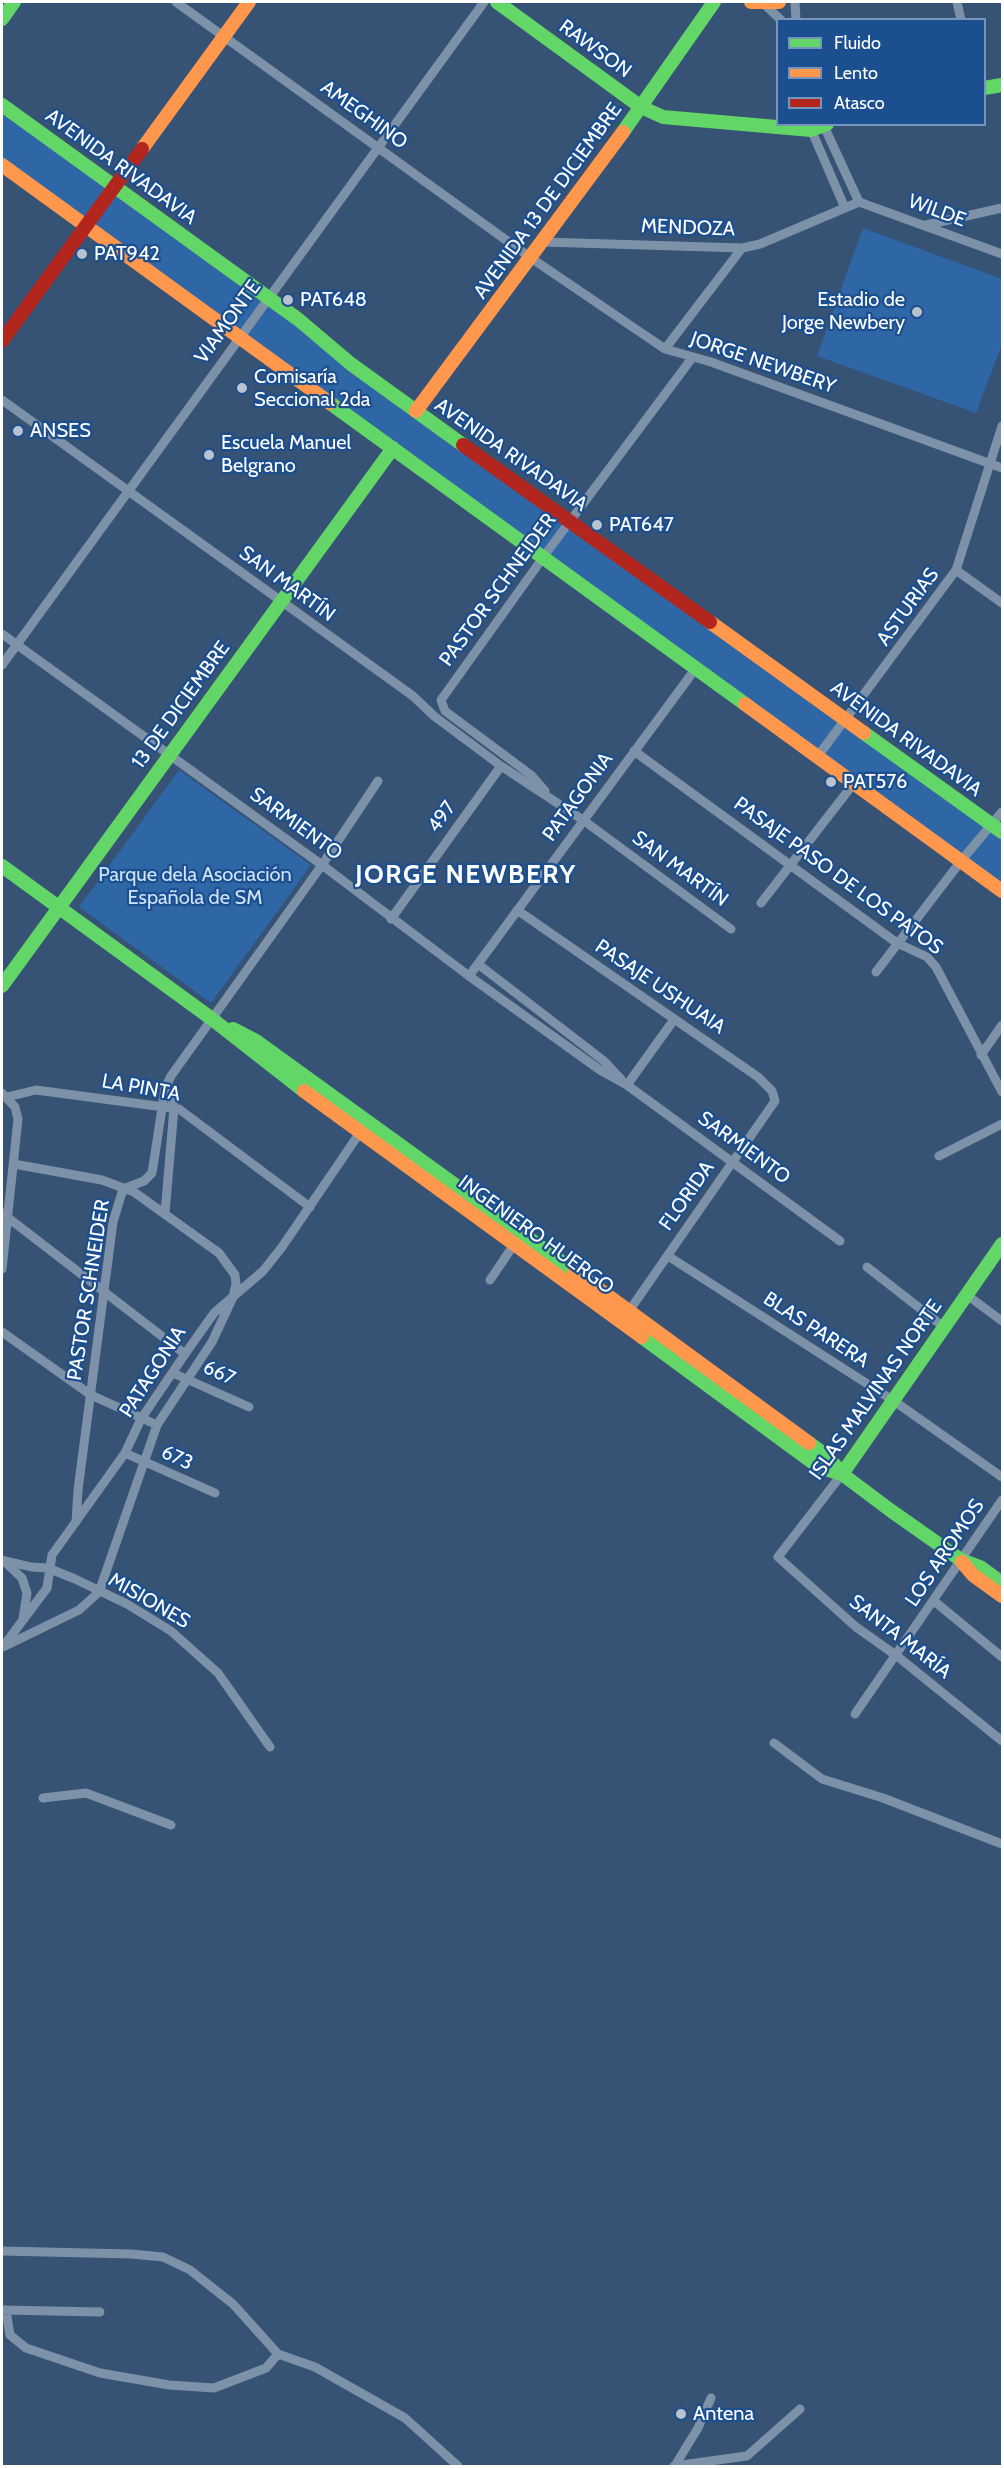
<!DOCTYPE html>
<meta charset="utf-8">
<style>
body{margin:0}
#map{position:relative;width:1004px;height:2468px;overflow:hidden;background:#365274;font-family:Cabin,sans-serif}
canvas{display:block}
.frame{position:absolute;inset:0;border:3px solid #fff;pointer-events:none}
.legend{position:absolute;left:776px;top:18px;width:210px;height:108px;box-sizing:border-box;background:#1b4f8f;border:2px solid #7695bc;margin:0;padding:8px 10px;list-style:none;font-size:18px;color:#fff}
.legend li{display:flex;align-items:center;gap:12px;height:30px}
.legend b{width:30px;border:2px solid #7695bc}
</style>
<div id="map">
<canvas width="1004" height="2468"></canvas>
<div class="frame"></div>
<ul class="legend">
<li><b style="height:8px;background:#63d668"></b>Fluido</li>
<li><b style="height:8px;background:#ff974d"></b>Lento</li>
<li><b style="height:8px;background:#b3261e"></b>Atasco</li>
</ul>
</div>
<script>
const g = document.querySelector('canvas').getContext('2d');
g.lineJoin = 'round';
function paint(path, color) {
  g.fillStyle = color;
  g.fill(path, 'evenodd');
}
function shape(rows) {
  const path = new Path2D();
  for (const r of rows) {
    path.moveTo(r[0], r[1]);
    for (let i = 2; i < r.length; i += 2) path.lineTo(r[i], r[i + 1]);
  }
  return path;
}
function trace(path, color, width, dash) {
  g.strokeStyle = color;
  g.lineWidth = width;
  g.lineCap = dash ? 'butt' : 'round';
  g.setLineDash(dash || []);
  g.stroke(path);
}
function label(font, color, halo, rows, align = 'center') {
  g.font = font + ' Cabin,sans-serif';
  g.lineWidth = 4.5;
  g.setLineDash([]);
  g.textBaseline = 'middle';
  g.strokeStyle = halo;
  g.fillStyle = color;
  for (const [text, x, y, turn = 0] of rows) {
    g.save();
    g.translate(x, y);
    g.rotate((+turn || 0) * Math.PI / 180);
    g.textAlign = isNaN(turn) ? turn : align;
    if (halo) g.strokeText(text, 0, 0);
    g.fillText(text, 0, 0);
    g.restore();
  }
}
const green = shape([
 [2,105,1002,832,1002,891,2,165],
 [863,228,1002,279,1002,344,976,413,817,356],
 [179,770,311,865,211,1003,79,907]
]);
const street = shape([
 [176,2,531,258,665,349,711,362,1002,468],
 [795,2,796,20],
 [957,2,961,20],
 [764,4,781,20],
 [823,124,859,202],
 [810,127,845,208],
 [859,202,1002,254],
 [926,225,1002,208],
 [543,242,742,248,760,244,859,202],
 [665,349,742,248],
 [2,400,413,696,434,716,501,766,583,820,731,929],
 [956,570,1002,603],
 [2,634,322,865,469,976,600,1070,627,1085,840,1241],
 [2,665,484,2],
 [634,751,897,943,927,957,936,967,1002,1092],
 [818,756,956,570,1002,426],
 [545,791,531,775,445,711,441,700,547,552,692,358],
 [761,903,854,783],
 [517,910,758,1077,772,1091,775,1101,629,1311],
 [391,919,501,766],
 [478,964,604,1061,621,1079],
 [876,972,961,861,1002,812],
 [469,976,696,668],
 [981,1055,1002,1025],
 [627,1085,673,1021],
 [2,1093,15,1107,18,1119,2,1269],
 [7,1097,36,1090,179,1109,310,1207],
 [939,1156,1002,1124],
 [2,1213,185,1354],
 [165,1213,174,1108,168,1082],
 [668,1256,894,1401,1002,1477],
 [867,1267,945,1328],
 [490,1280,515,1243],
 [967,1295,1002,1321],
 [2,1332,91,1395,157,1425],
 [173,1373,249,1407],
 [125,1453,215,1493],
 [842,1474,778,1557,856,1627,897,1656,1002,1741],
 [76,1522,78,1490,113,1222,123,1189,144,1181,152,1173,165,1089,171,1076,322,865,378,781],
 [2,1560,31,1567,48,1568,75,1579,127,1604,171,1631,218,1673,270,1747],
 [6,1563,22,1578,27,1593,23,1619],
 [934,1601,1002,1657],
 [5,1644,47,1588,52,1555,125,1453,141,1419,185,1354,214,1313,263,1271,282,1247,361,1131],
 [3,1647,79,1610,99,1592,157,1425,212,1342,233,1297,236,1284,235,1275,219,1253,134,1192,102,1180,14,1164],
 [855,1714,1002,1500],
 [774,1743,822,1779,883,1798,1002,1844],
 [43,1798,86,1793,171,1825],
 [2,2251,131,2254,163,2257,190,2270,233,2304,278,2354,315,2367,405,2418,458,2466],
 [2,2310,100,2312],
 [6,2310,10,2335,26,2348,100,2373,169,2385,214,2388,266,2368,278,2354],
 [676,2464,698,2428,711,2398],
 [674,2466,747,2456,800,2409]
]);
const fast = shape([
 [497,2,641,107,663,117,811,130,827,124],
 [2,19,14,2],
 [984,88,1002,85],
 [2,105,299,320,351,364,463,445],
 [623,132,714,2],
 [330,403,745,704],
 [864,733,1002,832],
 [2,866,212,1019,304,1091],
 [2,986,393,448],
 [233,1029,256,1041,574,1271],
 [642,1337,819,1467,842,1474],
 [809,1443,828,1457,842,1474,890,1510,961,1560,980,1567,1002,1583],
 [842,1474,1002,1244]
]);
const slow = shape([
 [751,2,779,2],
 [142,149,249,2],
 [2,165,330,403],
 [416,411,623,132],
 [710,622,864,733],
 [745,704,1002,891],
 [304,1091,642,1337],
 [574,1271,809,1443],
 [962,1562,973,1575,1002,1596]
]);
const jam = shape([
 [2,341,142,149],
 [463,445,710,622]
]);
const markers = [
 [82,254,6,"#b9c2ce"],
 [288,300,6,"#b9c2ce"],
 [917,312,6,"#b9c2ce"],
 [242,388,6,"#b9c2ce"],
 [18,431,6,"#b9c2ce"],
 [209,455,6,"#b9c2ce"],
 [597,525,6,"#b9c2ce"],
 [831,782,6,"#b9c2ce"],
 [681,2414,6,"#b9c2ce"]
];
const streetNames = [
 ["RAWSON",595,49,36],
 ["AMEGHINO",364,115,36],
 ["AVENIDA RIVADAVIA",121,167,36],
 ["AVENIDA 13 DE DICIEMBRE",548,201,-54],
 ["WILDE",937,211,20],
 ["MENDOZA",688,228,2],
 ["VIAMONTE",228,322,-54],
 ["JORGE NEWBERY",763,363,19],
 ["AVENIDA RIVADAVIA",511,455,35],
 ["SAN MARTÍN",287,584,36],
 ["PASTOR SCHNEIDER",498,590,-54],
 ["ASTURIAS",908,607,-54],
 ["13 DE DICIEMBRE",181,705,-54],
 ["AVENIDA RIVADAVIA",906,739,36],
 ["PATAGONIA",578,797,-54],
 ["497",442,817,-54],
 ["SARMIENTO",296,824,36],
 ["SAN MARTÍN",680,869,36],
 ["PASAJE PASO DE LOS PATOS",838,876,36],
 ["PASAJE USHUAIA",660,987,34],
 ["LA PINTA",141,1088,10],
 ["SARMIENTO",744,1148,36],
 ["FLORIDA",687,1196,-55],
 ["INGENIERO HUERGO",536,1235,36],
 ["PASTOR SCHNEIDER",89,1290,-81],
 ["BLAS PARERA",816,1330,33],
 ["PATAGONIA",153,1372,-57],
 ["667",219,1373,25],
 ["ISLAS MALVINAS NORTE",876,1390,-55],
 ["673",177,1458,25],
 ["LOS AROMOS",945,1553,-56],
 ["MISIONES",149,1601,30],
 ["SANTA MARÍA",900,1637,38]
];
const poiNames = [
 ["PAT942",94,254],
 ["PAT648",300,300],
 ["Estadio de",905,300,"right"],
 ["Jorge Newbery",905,323,"right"],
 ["Comisaría",254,377],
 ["Seccional 2da",254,400],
 ["ANSES",30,431],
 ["Escuela Manuel",221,443],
 ["Belgrano",221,466],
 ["PAT647",609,525],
 ["PAT576",843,782],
 ["Antena",693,2414]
];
const parkNames = [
 ["Parque dela Asociación",195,875],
 ["Española de SM",195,898]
];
const districtNames = [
 ["JORGE NEWBERY",466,875]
];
paint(green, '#2f66a5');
trace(street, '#7d92a8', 9);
trace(fast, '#63d668', 14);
trace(slow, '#ff974d', 14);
trace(jam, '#b3261e', 14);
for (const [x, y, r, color] of markers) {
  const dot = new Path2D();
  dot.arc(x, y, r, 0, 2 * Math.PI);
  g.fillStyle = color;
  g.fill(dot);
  trace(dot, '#1b4f8f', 2);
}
label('20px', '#fff', '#1b4f8f', streetNames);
label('20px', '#fff', '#1b4f8f', poiNames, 'left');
label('20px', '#cfe3fa', '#1b4f8f', parkNames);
g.letterSpacing = '1.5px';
label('bold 26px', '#fff', '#1b4f8f', districtNames);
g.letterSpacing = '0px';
</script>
